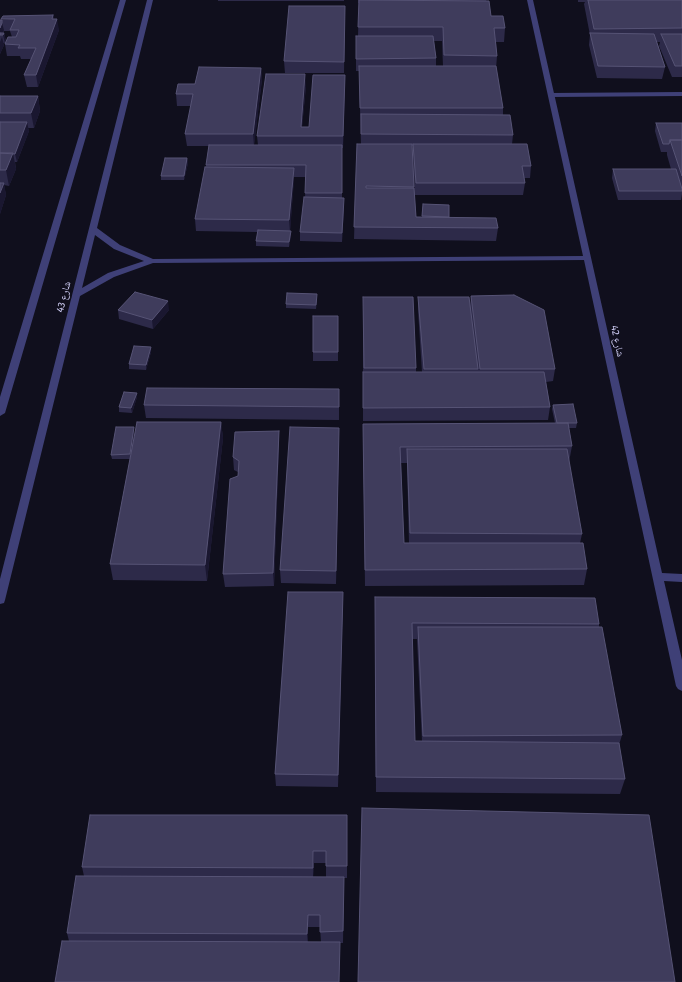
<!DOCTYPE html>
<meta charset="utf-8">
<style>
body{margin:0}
canvas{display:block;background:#100f1d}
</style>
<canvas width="682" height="982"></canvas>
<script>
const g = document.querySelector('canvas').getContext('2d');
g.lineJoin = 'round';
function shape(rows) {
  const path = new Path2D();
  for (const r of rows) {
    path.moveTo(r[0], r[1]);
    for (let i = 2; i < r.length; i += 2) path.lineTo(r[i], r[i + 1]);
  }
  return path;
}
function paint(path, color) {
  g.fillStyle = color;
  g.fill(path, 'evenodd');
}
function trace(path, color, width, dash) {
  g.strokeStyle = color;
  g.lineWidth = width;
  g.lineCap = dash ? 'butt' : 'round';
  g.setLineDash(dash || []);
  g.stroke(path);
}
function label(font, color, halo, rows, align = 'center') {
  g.font = font + ' "Fira Sans","Noto Naskh Arabic",sans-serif';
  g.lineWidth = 3;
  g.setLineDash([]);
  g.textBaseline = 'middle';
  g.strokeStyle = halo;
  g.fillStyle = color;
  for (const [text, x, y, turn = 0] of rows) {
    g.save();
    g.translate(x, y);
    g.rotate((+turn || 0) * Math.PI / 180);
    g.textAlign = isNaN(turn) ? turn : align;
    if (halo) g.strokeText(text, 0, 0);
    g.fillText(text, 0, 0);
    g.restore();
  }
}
const service = shape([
 [682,92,682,96,551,97,548,95,551,93,682,92]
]);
const minor = shape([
 [120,0,126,0,5,413,0,416,0,397,120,0],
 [147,0,153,0,97,228,120,245,153,259,583,256,527,0,533,0,662,573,682,574,682,582,664,581,682,660,682,691,678,689,676,686,584,260,153,263,114,277,80,296,5,600,4,603,0,604,0,579,147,0],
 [95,235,114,249,144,261,108,273,82,288,95,235]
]);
const wall = shape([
 [218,0,344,0,344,1,218,1],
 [358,0,486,0,491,16,505,28,504,42,496,42,497,56,496,69,503,108,503,115,513,135,512,144,531,166,530,178,524,178,525,183,523,195,415,195,413,156,413,146,412,146,416,217,422,217,423,204,449,217,498,228,496,241,354,239,357,144,361,144,359,71,356,71,356,36,358,36,359,3,358,3],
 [434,41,442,41,443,66,436,66,436,58],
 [578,0,682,0,682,77,672,77,659,46,660,42,657,42,665,67,662,79,597,78,589,45,590,35,584,4,585,2,578,2],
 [345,6,344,73,285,73,284,61],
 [53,15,54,19,59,30,38,87,27,87,24,75,31,59,21,59,20,56,7,56,5,44,12,37,10,31,4,31,3,33,4,33,6,41,5,43,3,43,4,45,0,54,0,20],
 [261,68,262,79,254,145,258,145,257,136,306,86,302,127,309,127,345,75,343,148,342,148,342,198,344,207,342,242,300,241,300,232,305,197,306,177,294,177,290,231,291,231,291,235,289,247,256,246,256,241,258,232,196,231,195,219,206,167,206,165,209,146,187,146,185,134,191,106,177,106,176,94,195,84],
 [0,96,38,96,40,111,34,128,28,128,29,131,17,162,15,162,16,169,9,186,4,185,6,195,0,214],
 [656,123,682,123,682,194,681,200,618,200,612,178,613,169,671,169,667,155,667,152,661,152,655,131],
 [187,158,188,163,184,180,161,180,161,176],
 [471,296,555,369,553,381,546,382,550,407,548,420,363,421,363,310,416,368,416,372,422,372,418,310,418,297,470,307],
 [317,299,316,309,286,308,286,304],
 [118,310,169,310,153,329,119,319],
 [338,316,338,361,313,361,313,352],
 [151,352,146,370,129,369,129,364],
 [339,389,339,420,146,418,144,405],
 [137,397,132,413,119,412,119,407],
 [553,405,577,423,576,428,569,428,572,446,569,462,582,534,580,543,587,569,584,585,365,586,363,424,555,423,552,409],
 [401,463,407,463,409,543,404,543],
 [221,422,223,438,207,581,113,580,110,564,130,459,112,459,111,455,134,427,134,432,133,442],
 [279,431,279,444,274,586,225,587,223,574,238,476,238,472,234,470,233,457],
 [339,441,336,584,281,583,280,570],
 [343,592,338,787,276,786,275,774],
 [375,597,599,624,599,627,622,735,619,745,625,779,620,794,376,792,375,613],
 [412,639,417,639,422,741,415,741],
 [347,815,347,878,344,878,343,943,69,941,67,933,84,876,82,867],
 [314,863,326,863,326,877,313,877],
 [308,927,320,927,321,942,308,942]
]);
const shadedWall = shape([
 [53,15,55,24,57,19,59,30,38,87,36,75],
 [2,23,4,30,2,35,0,35,0,28],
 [4,33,6,41,5,43,3,35],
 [2,37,4,45,0,54,0,42],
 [261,68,262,79,254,146,253,134],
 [305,74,306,86,301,136,301,127],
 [345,75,345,87,343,148,343,136],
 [38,96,40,111,34,128,31,113],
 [27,122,29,131,17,162,15,154],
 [13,153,16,169,9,186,6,170],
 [187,158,188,163,184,180,184,176],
 [294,168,294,181,290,232,289,220],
 [4,183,6,195,0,214,0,193],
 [344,198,344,207,342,242,342,233],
 [291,231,291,235,289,247,289,242],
 [168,301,169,310,153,329,152,320],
 [151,347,151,352,146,370,146,365],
 [137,393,137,397,132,413,131,408],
 [221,422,223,438,207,581,205,565],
 [134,427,134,432,130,459,130,454],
 [339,428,339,441,336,584,336,571],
 [279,431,279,444,274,586,273,573],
 [343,592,343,605,338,787,338,775],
 [313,851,314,863,313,880],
 [308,915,308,945,307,934]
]);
const building = shape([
 [359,0,489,1,491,16,503,16,505,28,494,28,497,56,444,55,443,27,358,27,359,0],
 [588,0,682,0,682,28,594,29,588,0],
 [289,6,345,6,344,62,284,61,289,6],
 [53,15,52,19,57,19,36,75,24,75,36,48,18,48,20,45,5,44,8,37,16,37,19,30,10,30,15,19,1,19,3,16,53,15],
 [0,20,2,20,2,23,0,28,0,20],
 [0,33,4,33,3,35,0,35,0,33],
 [590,33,654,34,665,67,598,66,590,33],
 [661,34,682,34,682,66,675,66,661,34],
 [356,36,433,36,436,58,356,59,356,36],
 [359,66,496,66,503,108,360,108,359,66],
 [199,67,261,68,253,134,185,134,193,94,176,94,178,84,195,84,199,67],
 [266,74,305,74,301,127,309,127,313,75,345,75,343,136,257,136,266,74],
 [0,96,38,96,31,113,0,113,0,96],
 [361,114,510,115,513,135,361,134,361,114],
 [0,122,27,122,15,154,0,153,0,122],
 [656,123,682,123,682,140,670,140,669,144,663,144,656,123],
 [670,140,682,140,682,176,670,140],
 [357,144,412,144,414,187,366,186,366,188,414,188,416,217,496,218,498,228,354,227,357,144],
 [413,144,527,144,531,166,522,166,525,183,416,183,413,144],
 [209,145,342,145,342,193,305,193,306,165,206,165,209,145],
 [0,153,13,153,6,170,0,170,0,153],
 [165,158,187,158,184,176,161,176,165,158],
 [205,167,294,168,289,220,195,219,205,167],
 [613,169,676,169,682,189,682,191,619,191,613,169],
 [0,183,4,183,0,193,0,183],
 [304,197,344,198,342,233,300,232,304,197],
 [423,204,449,205,449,217,422,216,423,204],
 [258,230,291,231,289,242,256,241,258,230],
 [135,292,168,301,152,320,118,310,135,292],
 [287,293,317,294,316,305,286,304,287,293],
 [514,295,544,310,555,369,480,369,471,296,514,295],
 [363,297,413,297,416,368,364,368,363,297],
 [418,297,469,297,478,369,424,369,418,297],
 [313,316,338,316,338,352,313,352,313,316],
 [134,346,151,347,146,365,129,364,134,346],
 [363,372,544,372,550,407,363,408,363,372],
 [147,388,339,389,339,407,144,405,147,388],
 [124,392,137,393,131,408,119,407,124,392],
 [573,404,577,423,557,423,553,405,573,404],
 [137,422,221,422,205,565,110,564,137,422],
 [568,423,572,446,400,447,404,543,583,543,587,569,365,570,363,424,568,423],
 [116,427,134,427,130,454,111,455,116,427],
 [290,427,339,428,336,571,280,570,290,427],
 [279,431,273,573,223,574,230,479,238,476,239,461,233,457,235,432,279,431],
 [407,449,567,449,582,534,410,533,407,449],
 [288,592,343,592,338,775,275,774,288,592],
 [375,597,595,598,599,624,412,623,415,741,619,743,625,779,376,777,375,597],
 [418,627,602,627,622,735,423,736,418,627],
 [362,808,649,815,675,982,358,982,362,808],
 [90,815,347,815,347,866,326,866,326,851,313,851,313,868,82,867,90,815],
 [76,876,344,877,343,931,320,932,320,915,308,915,307,934,67,933,76,876],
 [62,941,340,942,339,982,55,982,62,941]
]);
const streetNames = [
 ["شارع 43",64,297,-76],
 ["شارع 42",617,341,78]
];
paint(service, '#3f4077');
paint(minor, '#3f4077');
paint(wall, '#2d2a49');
paint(shadedWall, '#1a1730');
paint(building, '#3f3c5c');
trace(building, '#565375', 1);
label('10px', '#d3d1f9', '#100f1d', streetNames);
</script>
